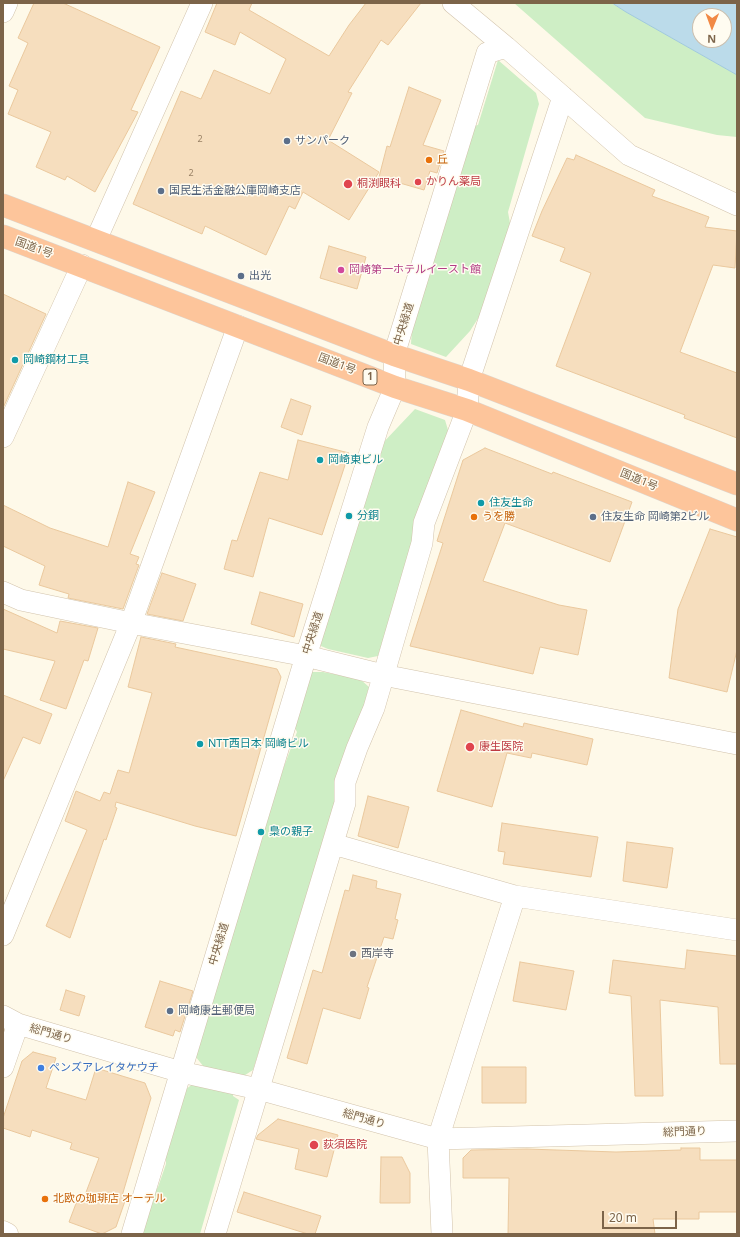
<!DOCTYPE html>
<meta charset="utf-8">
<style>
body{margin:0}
#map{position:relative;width:740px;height:1237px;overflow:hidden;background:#fef9e9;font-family:"Noto Sans",sans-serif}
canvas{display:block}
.frame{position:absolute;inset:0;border:4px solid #7c6449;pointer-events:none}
.north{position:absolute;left:692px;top:8px;width:40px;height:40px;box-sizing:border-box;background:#fffcf1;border:1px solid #cbbfae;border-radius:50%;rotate:181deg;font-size:11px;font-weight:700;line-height:16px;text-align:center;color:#7c6449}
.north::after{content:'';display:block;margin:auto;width:14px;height:18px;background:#f18945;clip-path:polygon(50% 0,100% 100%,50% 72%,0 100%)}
.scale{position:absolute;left:602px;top:1211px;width:75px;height:18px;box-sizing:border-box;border:2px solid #7c6449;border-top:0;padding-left:5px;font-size:12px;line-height:14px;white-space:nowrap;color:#7c6449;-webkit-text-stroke:3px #fffcf1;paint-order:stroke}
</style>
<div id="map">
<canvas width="740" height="1237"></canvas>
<div class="frame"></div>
<div class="north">N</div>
<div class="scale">20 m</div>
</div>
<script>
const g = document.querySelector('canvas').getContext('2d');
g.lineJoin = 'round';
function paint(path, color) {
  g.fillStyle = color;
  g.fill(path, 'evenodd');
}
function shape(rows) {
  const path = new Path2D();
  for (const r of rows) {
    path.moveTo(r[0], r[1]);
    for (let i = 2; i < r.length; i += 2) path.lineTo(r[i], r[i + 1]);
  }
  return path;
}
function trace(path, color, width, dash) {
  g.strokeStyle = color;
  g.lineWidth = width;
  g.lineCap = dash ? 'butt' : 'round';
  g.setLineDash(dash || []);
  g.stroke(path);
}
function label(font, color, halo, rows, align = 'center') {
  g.font = font + ' "Noto Sans","Noto Sans JP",sans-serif';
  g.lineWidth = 3;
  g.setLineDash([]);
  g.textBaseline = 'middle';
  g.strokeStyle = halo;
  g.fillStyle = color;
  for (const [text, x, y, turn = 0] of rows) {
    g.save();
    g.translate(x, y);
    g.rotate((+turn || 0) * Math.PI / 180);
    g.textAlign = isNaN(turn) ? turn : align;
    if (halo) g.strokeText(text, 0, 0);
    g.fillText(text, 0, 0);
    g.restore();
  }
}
const green = shape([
 [514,3,611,3,737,75,737,137,717,135,645,118],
 [498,60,536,93,539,104,508,212,510,223,484,309,470,331,446,357,411,344,412,328,473,126,478,125],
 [415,409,445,420,448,430,378,656,368,658,328,649,321,646,319,640,380,446],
 [312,672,323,672,360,679,369,687,337,803,253,1070,242,1077,204,1067,195,1056,271,801,297,732,294,726],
 [194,1083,233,1093,233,1096,239,1100,200,1234,142,1234,149,1201,158,1187,166,1164,166,1146,181,1093]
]);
const water = shape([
 [612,3,737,3,737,75,626,12,612,3],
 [700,16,724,16,724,40,700,40,700,16]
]);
const building = shape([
 [34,3,63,3,160,47,131,110,138,112,95,192,67,176,65,180,36,167,51,132,8,114,18,90,9,86,28,43,18,38,34,3],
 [217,3,252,3,249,10,329,56,349,25,366,3,421,3,388,45,381,40,348,92,352,93,328,140,379,172,349,220,303,192,295,209,289,206,266,255,205,226,202,234,133,204,181,91,201,99,214,70,270,94,286,59,240,32,235,45,205,32,217,3],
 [409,87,441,100,423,145,444,151,437,173,430,171,424,190,379,177,387,146,390,147,409,87],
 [576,155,655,190,652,196,709,217,705,227,737,231,735,268,713,265,680,352,737,373,737,438,684,418,685,415,556,366,591,273,560,261,565,248,532,236,542,211,567,158,574,160,576,155],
 [329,246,366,257,357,289,320,278,329,246],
 [3,294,46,314,3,408,3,294],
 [291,399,311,406,302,435,281,427,291,399],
 [298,440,349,453,322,535,269,518,253,577,224,569,232,540,237,541,260,472,288,480,298,440],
 [485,448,552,474,553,472,632,502,610,562,505,523,483,581,559,605,587,610,578,655,540,647,533,674,410,646,443,543,437,541,463,460,485,448],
 [128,482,155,492,130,554,139,557,136,564,139,565,123,609,68,598,69,594,39,585,45,566,3,546,3,505,50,528,108,547,128,482],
 [710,529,737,537,737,650,727,692,669,678,678,609,710,529],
 [162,573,196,584,183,621,147,614,162,573],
 [260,592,303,604,294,637,251,624,260,592],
 [3,609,57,633,60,621,98,628,88,661,84,660,66,709,40,700,55,661,3,649,3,609],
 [141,637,176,644,175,647,277,669,281,677,236,836,195,826,116,802,115,807,117,808,106,840,104,839,70,938,46,926,87,830,65,821,76,791,100,801,104,792,110,794,118,770,129,773,152,693,128,687,141,637],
 [3,695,52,714,40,744,23,737,3,781,3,695],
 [461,710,523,727,524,723,593,739,587,765,532,753,531,758,507,753,492,807,437,791,461,710],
 [368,796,409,807,398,848,358,836,368,796],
 [502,823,598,837,591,877,503,864,505,852,498,851,502,823],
 [627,842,673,848,667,888,623,881,627,842],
 [353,875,377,881,376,888,401,894,395,919,398,920,393,939,384,937,367,987,369,988,360,1019,323,1008,307,1064,287,1058,313,970,322,973,345,890,349,891,353,875],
 [687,950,737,956,737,1064,720,1064,718,1007,660,1000,663,1096,635,1096,631,996,609,993,613,960,685,969,687,950],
 [520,962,574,971,566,1010,513,1001,520,962],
 [160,981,193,991,180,1032,175,1030,173,1036,145,1027,160,981],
 [66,990,85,996,79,1016,60,1010,66,990],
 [33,1052,56,1058,46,1088,86,1100,96,1068,145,1083,151,1098,122,1196,126,1198,116,1227,102,1234,69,1222,80,1193,85,1195,99,1158,70,1149,72,1143,32,1130,30,1137,3,1128,3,1118,22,1061,33,1052],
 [482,1067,526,1067,526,1103,482,1103,482,1067],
 [278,1119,338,1135,327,1177,295,1169,299,1149,256,1139,258,1135,278,1119],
 [681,1148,700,1148,700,1160,737,1160,737,1212,699,1212,699,1219,653,1219,655,1234,508,1234,509,1178,463,1178,463,1158,471,1150,527,1149,616,1152,681,1150,681,1148],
 [381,1157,402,1157,410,1173,410,1203,380,1203,381,1157],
 [244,1192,321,1216,315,1234,308,1234,237,1212,244,1192]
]);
const street = shape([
 [453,3,506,47,629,155,737,205],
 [3,12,7,3],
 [96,240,202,3],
 [3,437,82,265],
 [3,592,21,600,131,623,306,656,383,675,737,744],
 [333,844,515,896,737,930],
 [3,935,131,623,238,326],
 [3,1016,18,1024,181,1072,258,1089,438,1139,737,1131],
 [3,1067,18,1024],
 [132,1234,306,656,378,427,395,387,394,355,487,53,506,47],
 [215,1234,345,803,345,782,357,748,374,708,422,543,424,523,467,410,469,380,563,97],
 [442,1234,438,1139,515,896]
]);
const secondary = shape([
 [3,1232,7,1234]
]);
const highway = shape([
 [3,205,394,355,469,380,737,484],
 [3,236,395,387,467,410,737,520]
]);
const markers = [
 [287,141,4,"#5c6f8a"],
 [429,160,4,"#e8710a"],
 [418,182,4,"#e0444e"],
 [348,184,5,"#e0444e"],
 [161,191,4,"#5c6f8a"],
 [341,270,4,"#d1479c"],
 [241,276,4,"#5c6f8a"],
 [15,360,4,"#0f9aa8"],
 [320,460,4,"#0f9aa8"],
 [481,503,4,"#0f9aa8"],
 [349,516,4,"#0f9aa8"],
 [474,517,4,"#e8710a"],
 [593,517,4,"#5c6f8a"],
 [200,744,4,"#0f9aa8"],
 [470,747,5,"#e0444e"],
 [261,832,4,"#0f9aa8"],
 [353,954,4,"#6b7280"],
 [170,1011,4,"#5c6f8a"],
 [41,1068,4,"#3f7fe0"],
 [314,1145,5,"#e0444e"],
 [45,1199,4,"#e8710a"]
];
const numberNames = [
 ["2",200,139],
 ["2",191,173]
];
const shields = [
 [370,377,14]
];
const shieldNames = [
 ["1",370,377]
];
const serviceNames = [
 ["サンパーク",295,141],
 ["国民生活金融公庫岡崎支店",169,191],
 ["出光",249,276],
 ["住友生命 岡崎第2ビル",601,517],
 ["岡崎康生郵便局",178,1011]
];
const foodNames = [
 ["丘",437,160],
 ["うを勝",482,517],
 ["北欧の珈琲店 オーテル",53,1199]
];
const healthNames = [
 ["かりん薬局",426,182],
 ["桐渕眼科",357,184],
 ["康生医院",479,747],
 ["荻須医院",323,1145]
];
const streetNames = [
 ["国道1号",34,248,20],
 ["中央緑道",404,324,-73],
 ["国道1号",337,364,21],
 ["国道1号",639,480,22],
 ["中央緑道",313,633,-72],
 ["中央緑道",219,944,-73],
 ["総門通り",51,1034,16],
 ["総門通り",364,1119,16],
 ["総門通り",685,1132,-2]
];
const hotelNames = [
 ["岡崎第一ホテルイースト館",349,270]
];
const cultureNames = [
 ["岡崎鋼材工具",23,360],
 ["岡崎東ビル",328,460],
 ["住友生命",489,503],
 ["分銅",357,516],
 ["NTT西日本 岡崎ビル",208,744],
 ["梟の親子",269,832]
];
const worshipNames = [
 ["西岸寺",361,954]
];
const shopNames = [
 ["ペンズアレイタケウチ",49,1068]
];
paint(green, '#ceeec5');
paint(water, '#bbdbea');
trace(water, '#a0c9dd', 1);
paint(building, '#f6debe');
trace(building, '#eac89d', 1);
trace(street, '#d2c3ac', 22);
trace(secondary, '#d6c5aa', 23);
trace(highway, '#ddd7d0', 23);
trace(street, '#fff', 21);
trace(secondary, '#fff', 22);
trace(highway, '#fdc59b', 22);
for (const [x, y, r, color] of markers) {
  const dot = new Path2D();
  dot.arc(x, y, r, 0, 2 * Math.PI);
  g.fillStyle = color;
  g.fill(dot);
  trace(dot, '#fffcf1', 1.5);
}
label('9px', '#9a8266', null, numberNames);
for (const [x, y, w] of shields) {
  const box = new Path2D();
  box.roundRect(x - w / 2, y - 8, w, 16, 3);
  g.fillStyle = '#fffcf1';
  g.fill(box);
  trace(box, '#7c6449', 1);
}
label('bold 10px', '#7c6449', null, shieldNames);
label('11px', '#4e5e75', '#fffcf1', serviceNames, 'left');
label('11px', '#c56008', '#fffcf1', foodNames, 'left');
label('11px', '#be3a42', '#fffcf1', healthNames, 'left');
label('11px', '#7c6449', '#fffcf1', streetNames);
label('11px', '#b23c85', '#fffcf1', hotelNames, 'left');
label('11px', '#0d838f', '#fffcf1', cultureNames, 'left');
label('11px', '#5b616d', '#fffcf1', worshipNames, 'left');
label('11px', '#366cbe', '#fffcf1', shopNames, 'left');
</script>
